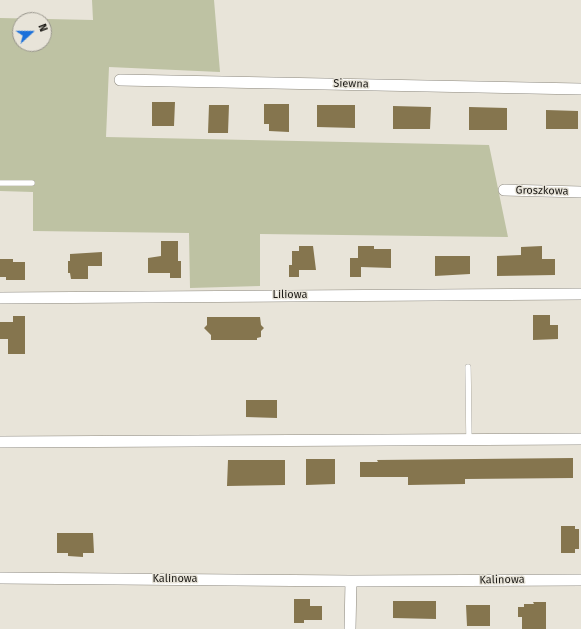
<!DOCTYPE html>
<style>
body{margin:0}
#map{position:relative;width:581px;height:629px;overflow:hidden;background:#e8e4d9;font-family:"Fira Sans",sans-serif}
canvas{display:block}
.north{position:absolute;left:12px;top:12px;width:40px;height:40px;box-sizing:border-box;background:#e8e4d9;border:1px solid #97948b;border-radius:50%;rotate:69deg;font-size:11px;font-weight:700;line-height:16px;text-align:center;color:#1d1b17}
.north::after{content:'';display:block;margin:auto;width:14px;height:18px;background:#1b70da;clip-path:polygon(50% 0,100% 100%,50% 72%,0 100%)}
</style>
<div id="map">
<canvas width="581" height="629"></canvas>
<div class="north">N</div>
</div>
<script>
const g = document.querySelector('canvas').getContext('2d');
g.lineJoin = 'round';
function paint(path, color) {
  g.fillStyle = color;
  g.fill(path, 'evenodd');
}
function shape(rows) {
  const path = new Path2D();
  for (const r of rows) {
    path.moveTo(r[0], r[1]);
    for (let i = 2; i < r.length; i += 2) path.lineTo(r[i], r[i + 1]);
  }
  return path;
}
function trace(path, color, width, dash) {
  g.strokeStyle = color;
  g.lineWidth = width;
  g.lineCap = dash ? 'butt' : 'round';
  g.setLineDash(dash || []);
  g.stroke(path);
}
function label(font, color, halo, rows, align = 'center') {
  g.font = font + ' "Fira Sans",sans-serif';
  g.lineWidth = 3;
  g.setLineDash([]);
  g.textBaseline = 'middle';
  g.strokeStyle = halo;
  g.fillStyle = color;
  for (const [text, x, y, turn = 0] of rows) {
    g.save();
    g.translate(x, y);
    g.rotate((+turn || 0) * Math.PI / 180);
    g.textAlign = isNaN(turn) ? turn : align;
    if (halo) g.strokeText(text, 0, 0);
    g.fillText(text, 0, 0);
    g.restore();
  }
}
const green = shape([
 [92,0,214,0,220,72,109,67,106,137,489,145,508,237,260,234,260,286,190,288,189,233,33,231,33,192,0,191,0,18,93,20],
 [20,20,44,20,44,44,20,44]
]);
const building = shape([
 [152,102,175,102,174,126,152,126],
 [264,104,289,104,289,132,269,131,269,124,264,124],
 [209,105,229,105,228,133,208,133],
 [317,105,355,105,355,128,317,127],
 [393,106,431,107,430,129,393,129],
 [469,107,507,108,507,130,469,130],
 [546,110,578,111,578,129,546,129],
 [161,241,178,241,178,261,181,261,181,278,170,278,170,273,148,273,148,258,161,256],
 [299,246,313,246,316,270,299,270,299,277,289,277,289,265,292,265,292,251,299,251],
 [358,246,374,246,374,249,391,249,391,268,361,267,361,277,350,277,350,258,358,258],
 [542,246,542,259,555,259,555,275,497,276,497,256,521,255,521,247],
 [102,252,102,266,88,266,88,279,71,279,70,273,68,273,68,261,70,261,70,254],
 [435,256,470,256,470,274,435,276],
 [0,259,13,259,13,262,25,262,25,280,6,280,6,277,0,277],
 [533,315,550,315,550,325,558,325,558,339,533,340],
 [13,316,25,316,25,354,8,354,8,339,0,339,0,322,13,322],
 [207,317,260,317,261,325,264,328,261,331,261,337,257,338,257,340,211,340,211,335,204,328,207,325],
 [246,400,277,400,277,418,246,417],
 [573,458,573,478,465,479,465,484,408,485,408,477,360,477,360,462,378,462,377,460],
 [306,459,335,459,335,484,306,485],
 [228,460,285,460,285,485,227,486],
 [561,526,575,526,575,529,579,529,579,549,575,549,575,553,561,553],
 [57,533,93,533,94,553,83,553,83,557,68,556,68,553,57,553],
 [294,599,310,599,310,606,322,606,322,620,304,620,304,623,294,623],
 [393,601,436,601,436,619,393,618],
 [533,602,546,602,546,629,522,629,522,617,518,617,518,607,524,607,524,604,534,604],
 [466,605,490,605,490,626,467,626]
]);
const service = shape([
 [0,183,32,183],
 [468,367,469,440]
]);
const minor = shape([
 [120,80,581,89],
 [504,190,581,192],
 [0,298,581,294],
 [0,442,581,439],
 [0,578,351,581,581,580],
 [350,629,351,581]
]);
const streetNames = [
 ["Siewna",351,84,1],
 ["Groszkowa",542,191,1],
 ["Liliowa",290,295],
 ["Kalinowa",175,579],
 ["Kalinowa",502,580,-1]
];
paint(green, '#bec2a3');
paint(building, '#85754e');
trace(service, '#8c887e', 6);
trace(minor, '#8c887e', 12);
trace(service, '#fff', 5.5);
trace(minor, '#fff', 11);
label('11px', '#1d1b17', '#e8e4d9', streetNames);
</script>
